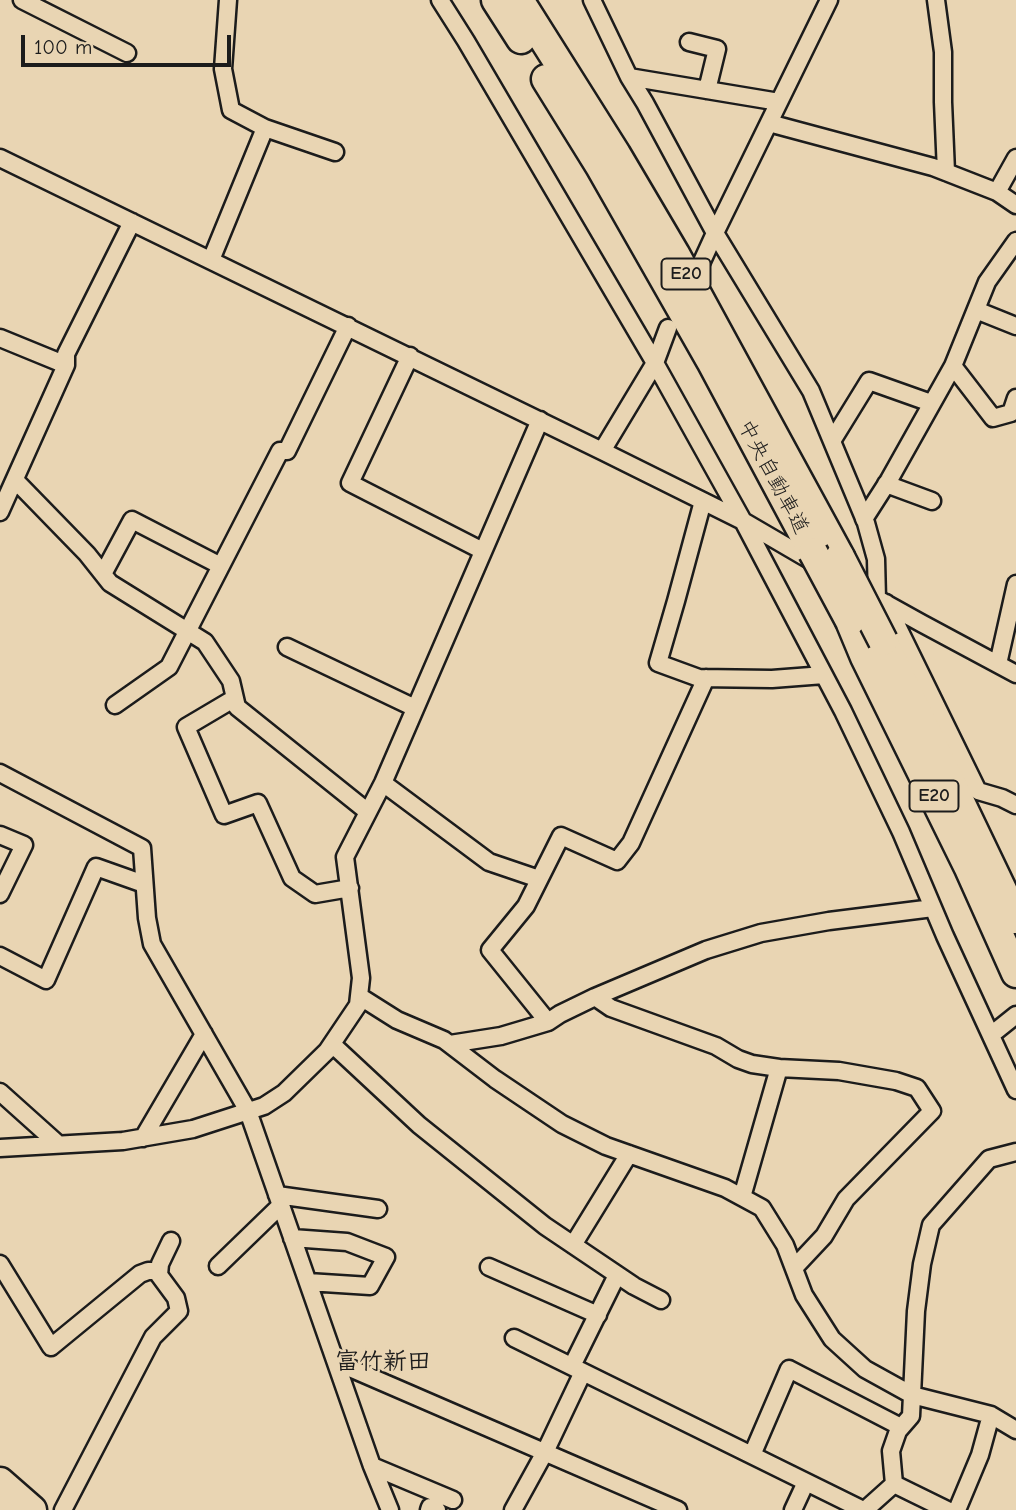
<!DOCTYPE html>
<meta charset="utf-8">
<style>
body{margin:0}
#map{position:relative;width:1016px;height:1510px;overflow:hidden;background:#e9d5b3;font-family:"Comic Neue",sans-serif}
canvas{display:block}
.scale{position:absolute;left:21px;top:35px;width:210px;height:32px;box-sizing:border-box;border:4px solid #1c1c1c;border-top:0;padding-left:9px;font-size:21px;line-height:24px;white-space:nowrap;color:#1c1c1c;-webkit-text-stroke:5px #e9d5b3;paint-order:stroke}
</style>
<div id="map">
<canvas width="1016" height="1510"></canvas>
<div class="scale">100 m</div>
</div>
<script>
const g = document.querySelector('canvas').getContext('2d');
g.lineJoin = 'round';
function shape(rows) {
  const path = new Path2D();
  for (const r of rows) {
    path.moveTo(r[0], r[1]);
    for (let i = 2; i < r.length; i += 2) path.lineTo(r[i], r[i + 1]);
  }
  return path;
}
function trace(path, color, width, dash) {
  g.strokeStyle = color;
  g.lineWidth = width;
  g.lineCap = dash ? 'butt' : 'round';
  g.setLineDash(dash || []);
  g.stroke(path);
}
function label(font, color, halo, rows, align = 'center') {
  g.font = font + ' "Comic Neue","Klee One",sans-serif';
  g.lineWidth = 5;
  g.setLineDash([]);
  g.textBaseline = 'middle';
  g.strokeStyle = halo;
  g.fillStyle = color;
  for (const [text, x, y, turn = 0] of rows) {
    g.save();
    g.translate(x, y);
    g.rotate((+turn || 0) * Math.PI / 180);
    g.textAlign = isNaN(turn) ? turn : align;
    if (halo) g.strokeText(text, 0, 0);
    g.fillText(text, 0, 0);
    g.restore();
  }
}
const street = shape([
 [22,0,127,53],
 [440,0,466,41,655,363,743,521,843,711,901,832,945,936,1016,1090],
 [592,0,629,77,645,103,715,233,811,391,866,523,876,559,877,599],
 [936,0,943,52,943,102,946,172],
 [689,42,717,49,707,90],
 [629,77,779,102],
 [769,123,933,167,997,192,1016,205],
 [265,128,335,152],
 [0,158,602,451,743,521,815,563],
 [997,192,1016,158],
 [211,260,265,128,231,110,223,69,228,0],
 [699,268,715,233,829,0],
 [976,310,1016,326],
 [0,338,66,365],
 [410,356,350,483,483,551],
 [953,366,993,418,1011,413,1016,398],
 [832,441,869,381,931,403],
 [602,451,655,363,668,328],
 [15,480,87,554,110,583,205,642,231,681,237,707,368,812],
 [886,484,932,501],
 [703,501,676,601,658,663,699,678,772,679,824,675],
 [0,512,66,365,66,354,132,222],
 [864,519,889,480,953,366,987,282,1016,241],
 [103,574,132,520,221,566],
 [858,588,921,623,1016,674],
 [886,603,978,791,1002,798,1016,805],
 [287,647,415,708],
 [998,664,1016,584],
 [235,698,186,727,224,815,258,803,292,878,315,894,350,888],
 [115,705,169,667,280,451,287,451,348,326],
 [0,773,142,848,147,918,152,944,248,1111,372,1466,390,1510],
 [383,783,489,862,539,879],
 [0,835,24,845,0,894],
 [0,956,46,980,96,867,144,884],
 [359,996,397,1020,444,1040,495,1079,562,1124,606,1146,725,1188,762,1208,785,1245,804,1295,832,1339,865,1369,912,1395,991,1415,1016,1430],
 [595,997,611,1008,716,1046,738,1059,752,1064,779,1068],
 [548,1022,490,950,526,906,561,836,617,861,631,843,706,678],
 [991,1035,1016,1015],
 [332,1044,419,1125,545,1226,634,1286,661,1300],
 [450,1044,501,1036,548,1022,560,1014,595,997,706,950,761,933,829,921,933,908],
 [0,1092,58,1144],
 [143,1138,204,1034],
 [0,1148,123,1141,193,1129,264,1106,284,1093,327,1051,358,1005,361,978,345,857,383,783,540,420],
 [277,1195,378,1209],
 [742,1197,779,1068,839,1071,896,1081,917,1088,932,1111,846,1199,824,1236,794,1268],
 [292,1238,347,1242,386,1257,370,1286,308,1282],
 [573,1245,629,1154],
 [0,1264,51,1347,140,1274,148,1271,159,1271],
 [218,1266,281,1205],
 [489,1267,598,1315],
 [514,1338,863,1510],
 [336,1362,678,1510],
 [572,1366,617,1275],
 [752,1455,789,1369,901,1427],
 [372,1466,453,1500],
 [894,1484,947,1510],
 [63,1510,153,1337,179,1311,176,1298,159,1275,160,1264,171,1241],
 [429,1510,430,1507,437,1510],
 [513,1510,545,1452,583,1372],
 [793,1510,806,1482],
 [865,1510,894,1484,891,1451,898,1431,911,1416,916,1311,922,1264,931,1225,989,1159,1016,1152],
 [957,1510,980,1455,991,1415]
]);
const highway = shape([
 [496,0,521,39],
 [519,0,616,154,675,254,840,557],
 [546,79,600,166,711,361,813,552],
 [850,621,865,657,969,868,1016,973],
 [883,641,1016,919],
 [0,1482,32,1510],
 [0,1509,1,1510]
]);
const highwayBridge = shape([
 [813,552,850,621],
 [840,557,883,641]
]);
const shields = [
 [686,274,49],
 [934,796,49]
];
const shieldNames = [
 ["E20",686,274],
 ["E20",934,796]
];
const streetNames = [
 ["中央自動車道",773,477,62]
];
const quarterNames = [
 ["富竹新田",383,1362]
];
trace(street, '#1c1c1c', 21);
trace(highway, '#1c1c1c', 33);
trace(street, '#e9d5b3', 16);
trace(highway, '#e9d5b3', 28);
trace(highwayBridge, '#1c1c1c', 33, []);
trace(highwayBridge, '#e9d5b3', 28);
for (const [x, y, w] of shields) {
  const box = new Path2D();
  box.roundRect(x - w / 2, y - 15.5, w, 31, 5);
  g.fillStyle = '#e9d5b3';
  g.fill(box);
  trace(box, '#1c1c1c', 2);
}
label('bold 19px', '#1c1c1c', null, shieldNames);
label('21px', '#1c1c1c', '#e9d5b3', streetNames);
label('bold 24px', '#1c1c1c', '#e9d5b3', quarterNames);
</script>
